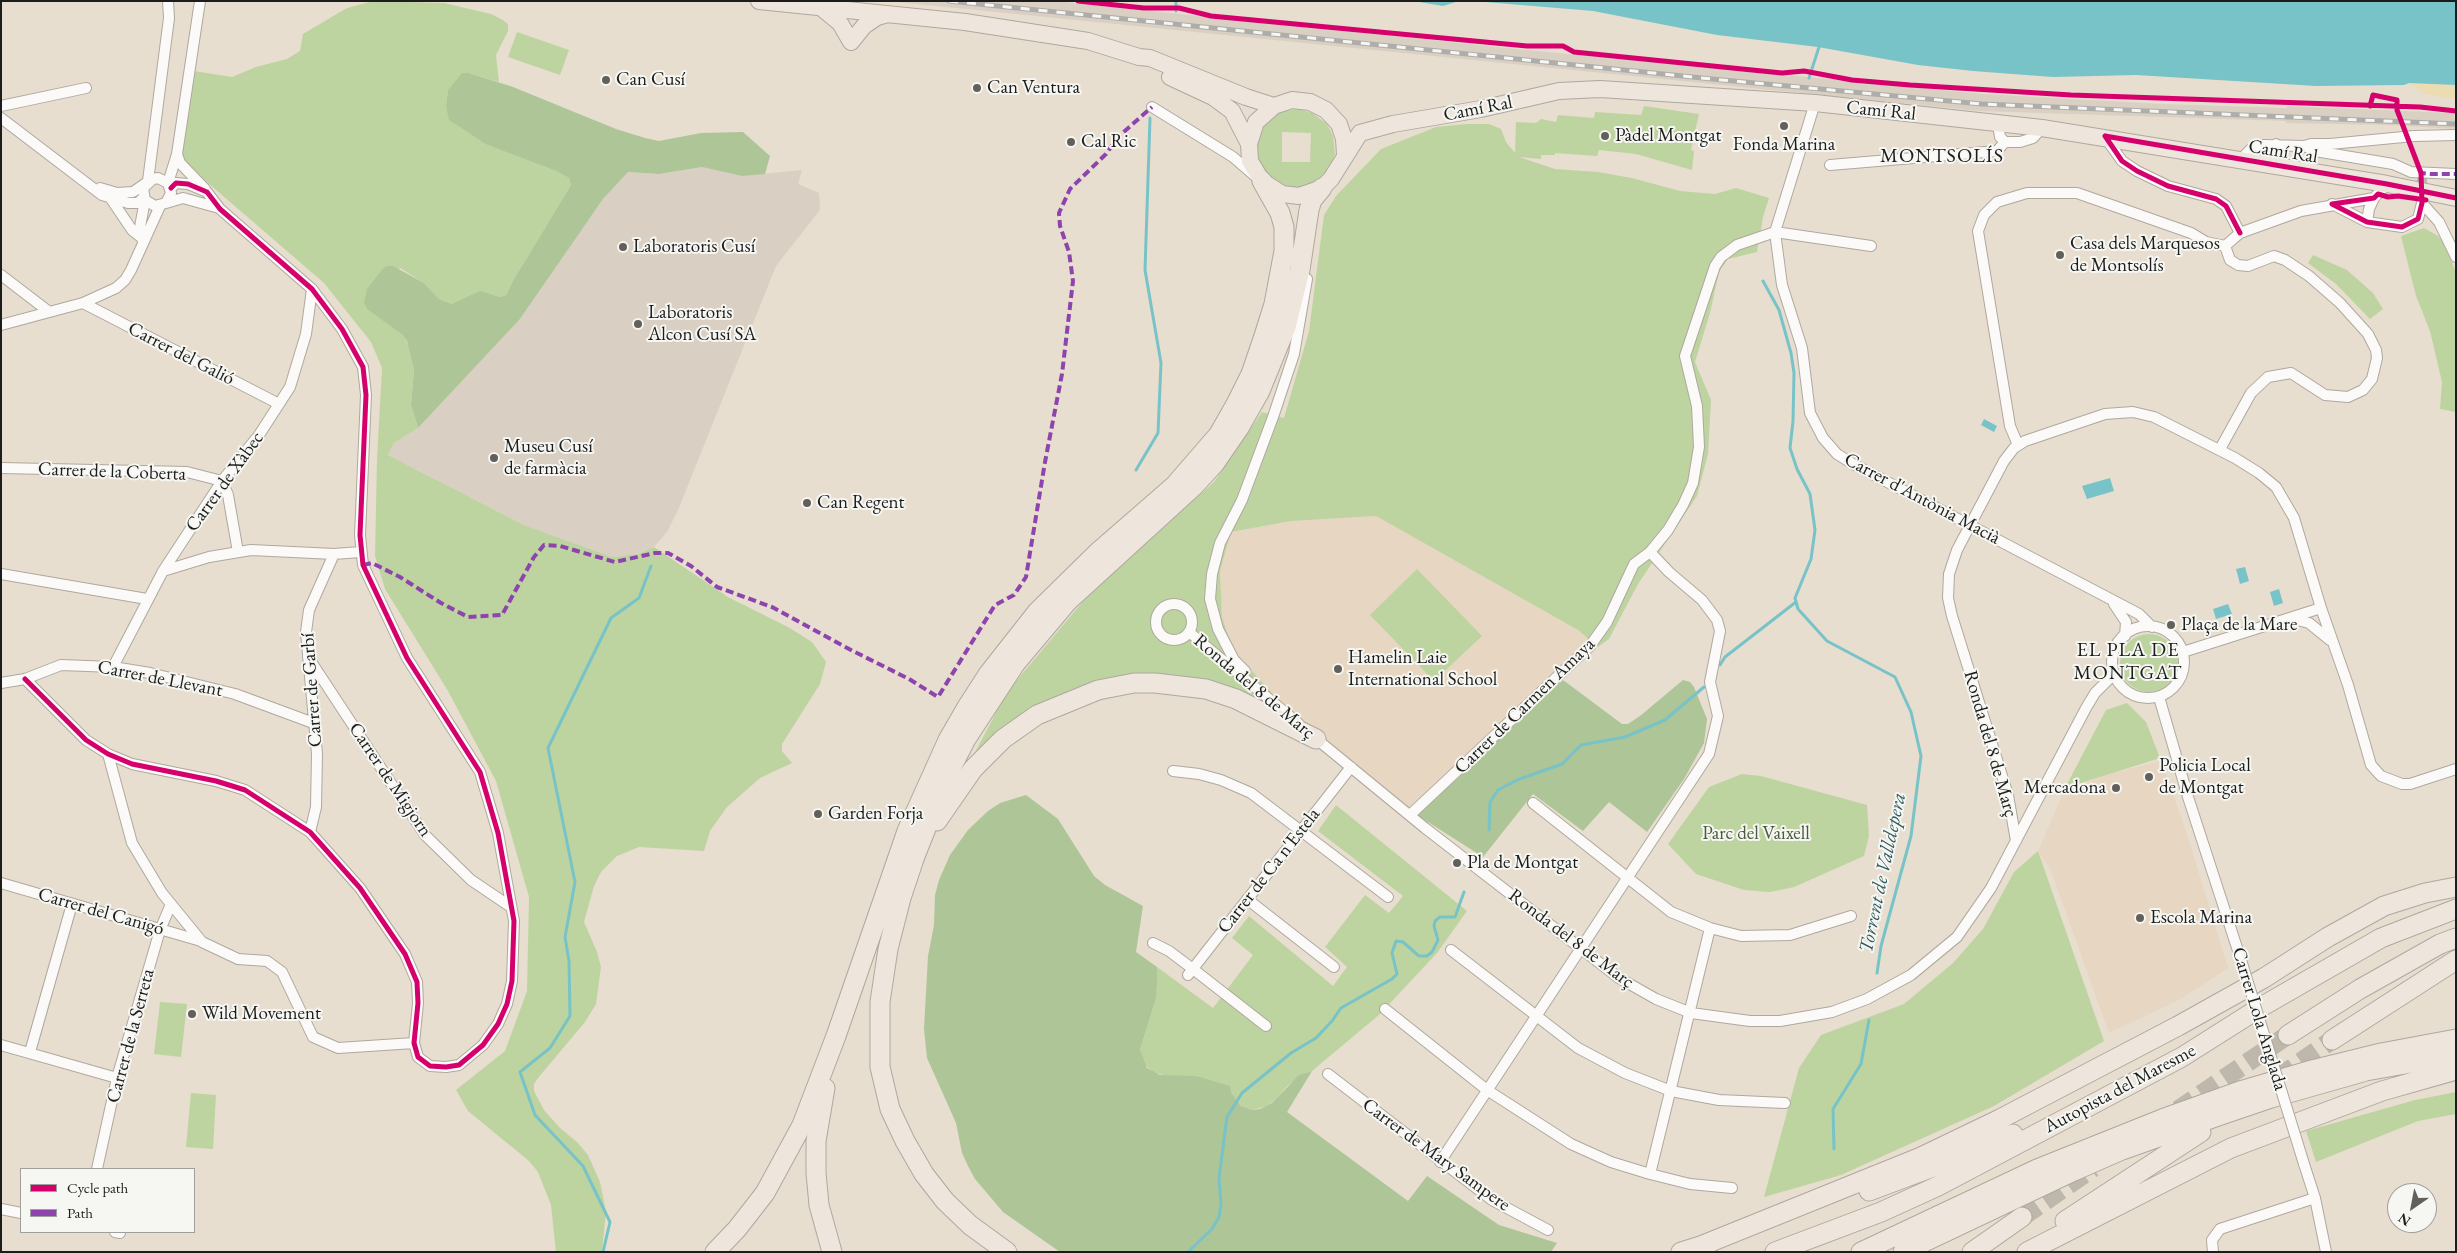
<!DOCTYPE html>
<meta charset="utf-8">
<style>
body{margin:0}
#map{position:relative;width:2457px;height:1253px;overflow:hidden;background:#e7decf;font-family:"EB Garamond",serif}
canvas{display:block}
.frame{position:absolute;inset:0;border:2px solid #1c1c1c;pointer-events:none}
.legend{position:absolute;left:20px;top:1168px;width:175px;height:65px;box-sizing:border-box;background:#f6f6f2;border:1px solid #9f9f9c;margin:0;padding:6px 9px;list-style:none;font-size:15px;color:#1c1c1c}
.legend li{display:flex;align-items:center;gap:10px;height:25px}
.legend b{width:25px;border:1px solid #9f9f9c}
.north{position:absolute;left:2387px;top:1183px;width:50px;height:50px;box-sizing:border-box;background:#f6f6f2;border:1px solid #9f9f9c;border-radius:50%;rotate:213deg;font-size:14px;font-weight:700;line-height:20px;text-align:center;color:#1c1c1c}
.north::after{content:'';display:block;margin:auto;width:18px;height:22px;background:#63605b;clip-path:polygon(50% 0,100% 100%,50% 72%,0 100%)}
</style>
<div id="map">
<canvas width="2457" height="1253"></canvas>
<div class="frame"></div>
<ul class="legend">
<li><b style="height:6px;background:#d6006c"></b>Cycle path</li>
<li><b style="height:6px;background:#8e44ad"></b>Path</li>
</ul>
<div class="north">N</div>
</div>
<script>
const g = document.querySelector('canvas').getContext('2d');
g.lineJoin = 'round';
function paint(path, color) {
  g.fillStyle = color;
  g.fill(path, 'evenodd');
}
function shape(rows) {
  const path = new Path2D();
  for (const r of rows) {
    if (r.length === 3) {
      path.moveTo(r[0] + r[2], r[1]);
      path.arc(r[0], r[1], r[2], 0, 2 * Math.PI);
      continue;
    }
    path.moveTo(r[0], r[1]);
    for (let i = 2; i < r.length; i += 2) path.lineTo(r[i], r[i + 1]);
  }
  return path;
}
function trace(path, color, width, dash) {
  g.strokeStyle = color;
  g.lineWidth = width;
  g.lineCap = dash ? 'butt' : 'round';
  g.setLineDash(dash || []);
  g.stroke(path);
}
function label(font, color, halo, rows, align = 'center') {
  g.font = font + ' "EB Garamond",serif';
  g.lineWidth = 4;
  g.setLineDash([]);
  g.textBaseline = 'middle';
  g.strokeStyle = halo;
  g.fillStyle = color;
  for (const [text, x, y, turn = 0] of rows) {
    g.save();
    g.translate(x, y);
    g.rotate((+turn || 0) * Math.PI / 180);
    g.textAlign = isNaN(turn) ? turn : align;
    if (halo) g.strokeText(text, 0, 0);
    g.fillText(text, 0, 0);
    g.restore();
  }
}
const built = shape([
 [1376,516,1578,630,1598,647,1417,815,1343,757,1272,693,1233,650,1222,617,1220,571,1231,532,1291,521],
 [2161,761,2185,828,2228,968,2179,1000,2109,1033,2050,868,2038,851,2064,791,2105,775]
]);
const industrial = shape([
 [887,1,1055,1,1527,50,1984,94,2162,104,2287,108,2287,106,2454,113,2456,129,2389,125,2286,123,2286,121,1980,111],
 [702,167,742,176,802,170,798,184,819,193,820,210,776,266,678,510,667,532,654,547,638,554,612,557,524,525,388,455,394,443,418,428,520,319,603,199,628,172,659,174]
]);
const green = shape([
 [374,1,444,3,491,14,503,20,508,24,508,31,496,55,499,82,469,73,448,90,446,106,455,124,485,144,557,170,569,178,571,185,514,279,506,295,500,297,494,295,452,304,439,299,424,283,400,268,368,310,404,335,409,348,414,370,411,405,418,428,394,443,388,455,524,525,612,557,638,554,654,547,728,597,788,627,812,642,826,662,820,684,782,744,782,751,792,763,760,778,727,807,710,831,704,851,639,847,617,856,601,872,594,886,584,922,597,952,601,967,596,1004,585,1022,538,1078,534,1084,534,1091,544,1110,560,1128,577,1142,588,1155,600,1182,606,1212,602,1252,556,1252,551,1205,538,1172,529,1161,468,1111,456,1090,505,1051,527,991,529,897,496,781,448,691,385,589,375,556,377,459,382,368,371,342,324,283,186,164,181,151,194,71,232,77,256,67,287,59,300,51,303,34,347,8],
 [517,32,569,50,560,75,508,57],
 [1644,106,1699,114,1691,150,1694,151,1692,170,1636,154,1599,150,1597,156,1555,153,1555,155,1541,155,1541,159,1519,157,1555,169,1598,172,1632,178,1680,191,1715,194,1736,188,1769,198,1763,217,1757,252,1728,259,1719,272,1710,313,1695,362,1711,400,1708,454,1697,496,1638,584,1609,639,1598,647,1578,630,1376,516,1291,521,1231,532,1220,571,1222,617,1233,650,1272,693,1258,700,1097,681,972,758,1007,692,1090,593,1214,482,1262,412,1284,418,1309,331,1324,215,1336,196,1381,149,1436,127,1466,124,1489,124,1501,129,1506,142,1515,153,1516,122,1536,123,1541,119,1556,122,1558,115,1594,118,1595,112,1641,115],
 [1299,109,1312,113,1327,124,1333,136,1335,154,1331,167,1319,181,1299,188,1288,187,1269,177,1258,159,1257,145,1260,131,1272,117,1284,111],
 [1282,132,1311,133,1310,162,1282,162],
 [2424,228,2438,236,2445,243,2456,273,2456,412,2440,409,2442,382,2430,331,2416,296,2401,236],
 [2313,255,2347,270,2373,293,2383,309,2370,319,2336,284,2308,263],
 [1417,569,1482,636,1434,681,1370,615],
 [2149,663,29],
 [2127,703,2146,722,2160,758,2065,788,2106,710],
 [1742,774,1761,776,1867,805,1869,836,1864,856,1794,887,1770,892,1744,890,1696,874,1668,844,1709,787],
 [1336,805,1467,911,1437,953,1380,1014,1312,1071,1305,1073,1287,1086,1277,1098,1267,1106,1253,1110,1241,1106,1231,1092,1196,1076,1166,1076,1153,1072,1143,1063,1140,1050,1156,998,1157,967,1213,1008,1253,955,1232,938,1249,916,1333,986,1347,967,1325,947,1365,895,1389,913,1403,896,1318,831],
 [2038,851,2104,1041,1994,1106,1841,1175,1764,1197,1799,1068,1821,1035,1904,1004,1953,963,1983,929,2014,872],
 [160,1002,187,1004,181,1057,154,1054],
 [2456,1092,2456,1114,2418,1121,2316,1162,2306,1131,2415,1100],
 [191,1093,216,1095,213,1149,186,1147]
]);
const forest = shape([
 [462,73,469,73,513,87,616,129,645,138,659,141,701,133,743,132,770,156,765,174,742,176,702,167,659,174,628,172,603,199,520,319,418,428,411,405,414,370,407,341,403,335,368,310,364,303,367,289,381,271,386,266,393,266,424,283,439,299,452,304,480,291,500,297,506,295,514,279,571,185,569,178,557,171,485,144,449,120,446,106,448,90],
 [1563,680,1622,724,1628,724,1640,716,1683,680,1690,682,1694,687,1707,719,1704,743,1684,779,1647,832,1609,802,1583,831,1533,794,1483,857,1417,815],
 [1026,795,1058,819,1094,876,1105,885,1143,906,1136,952,1157,967,1157,984,1156,998,1140,1050,1147,1068,1160,1075,1196,1076,1230,1086,1231,1092,1241,1106,1253,1110,1260,1109,1272,1103,1299,1075,1312,1071,1287,1112,1408,1201,1427,1176,1499,1225,1557,1243,1551,1252,1060,1252,1003,1212,975,1179,968,1166,962,1153,956,1123,927,1058,924,1029,928,956,934,925,935,895,939,880,950,855,968,830,988,811,1000,803]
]);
const sand = shape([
 [2409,83,2456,85,2456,99,2425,94]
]);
const water = shape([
 [1413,1,1459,1,1443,6],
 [1473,1,2456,1,2456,85,2409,83,2404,85,2316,86,2136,75,2053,77,1973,71,1918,65,1818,47,1717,35,1593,11],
 [1984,419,1997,426,1994,432,1981,425],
 [2110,478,2114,491,2087,499,2082,486],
 [2245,567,2249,581,2240,584,2236,569],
 [2279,589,2283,603,2274,606,2270,592],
 [2228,604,2232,614,2216,619,2213,609]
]);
const stream = shape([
 [1176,1,1176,11],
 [1809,78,1819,47],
 [1763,281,1779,310,1791,353,1794,373,1793,421,1790,448,1797,469,1810,494,1815,530,1811,559,1795,598,1798,609,1827,641,1895,677,1911,712,1921,756,1911,836,1881,946,1877,973],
 [1136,470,1158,433,1161,363,1145,270,1150,118],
 [1720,665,1725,657,1796,602],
 [1489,830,1490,802,1498,790,1517,780,1562,764,1581,745,1625,737,1665,720,1704,687],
 [1834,1149,1833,1109,1861,1064,1869,1020],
 [603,1252,610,1222,583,1166,535,1115,520,1072,550,1048,570,1016,569,961,565,937,575,882,548,748,611,618,639,598,651,566],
 [1188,1252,1212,1229,1219,1217,1221,1204,1219,1178,1227,1117,1242,1093,1291,1053,1316,1038,1332,1021,1341,1008,1392,979,1397,974,1392,953,1396,941,1403,942,1419,956,1427,956,1432,952,1438,940,1434,926,1435,921,1440,917,1455,917,1464,892]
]);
const streetTunnel = shape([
 [2422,178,2422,197]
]);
const highwayTunnel = shape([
 [2278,1078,2332,1040],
 [2178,1110,2288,1035],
 [2022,1217,2093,1168]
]);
const street = shape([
 [1815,103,1775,232,1782,285,1802,348,1810,413,1823,438,1837,454,1853,464,2139,614,2152,627],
 [1,106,86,88],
 [1152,107,1233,157,1255,176],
 [1,118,102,195,128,203,138,203,144,197],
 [1998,124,2000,137,2005,142,2020,142,2033,138,2042,128],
 [2105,137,2122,161,2137,171,2168,186,2216,199,2226,206,2240,233],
 [2304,146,2315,151,2393,164,2411,172,2456,174],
 [177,154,180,163,205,189],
 [2240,160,2254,146,2264,145,2304,146,2311,144,2330,144,2414,136,2456,135],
 [1830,165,1997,151,2005,142],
 [2270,165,2276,144],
 [148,181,169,18,168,1],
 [168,183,177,154,200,1],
 [100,188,117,193,133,192,146,183],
 [111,199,132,230,142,238],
 [166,203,183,198,219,208],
 [2422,203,2439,222,2456,257],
 [2332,204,2367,222,2402,227,2418,219,2422,203],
 [2367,222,2369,209,2374,198],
 [143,242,140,227,145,200,143,188,153,179,158,178,168,183,171,193,166,203,155,206,145,200],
 [2225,246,2240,233,2301,211,2374,198,2387,184],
 [1,275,48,311],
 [83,303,279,404],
 [1,325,83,303,116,288,125,280,131,270,160,206],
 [2018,445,2010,426,1978,231,1984,215,1997,202,2027,193,2077,193,2191,233,2206,242,2225,246],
 [2220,449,2251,393,2268,377,2291,373,2325,395,2348,397,2363,390,2372,379,2377,358,2376,350,2368,334,2340,303,2309,276,2285,260,2274,256,2248,266,2238,265,2230,260,2225,246],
 [1,468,187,472,222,481,228,495,238,552],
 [163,571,209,557,251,550,334,554,360,552],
 [1,574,147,599],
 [2114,604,2126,622,2125,636],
 [1174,622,18],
 [2289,618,2309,623,2330,640],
 [2148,662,36],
 [1189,632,1299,724],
 [2183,652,2321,608],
 [308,657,425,835,471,880,511,907],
 [113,667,163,571,222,481,259,435,290,387,306,334,312,289],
 [1245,671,1234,660,1218,629,1210,599,1212,574,1220,543,1242,500,1273,417,1294,354,1307,279],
 [25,679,86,740,108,754,132,764,216,781,245,790,310,832,360,888,405,954,417,982,418,1003,414,1043,418,1057,430,1066,446,1067,459,1065,483,1045,498,1024,507,1004,512,981,514,921,498,833,480,772,407,658,363,565,360,535,366,395,363,367,342,329,312,289,220,209,207,192,188,184,176,183,171,188],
 [1,683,25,679,61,665,113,667,150,673,235,694,316,724],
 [2159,697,2188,797,2241,960],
 [1314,737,1425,828,1619,978,1656,999,1691,1013,1750,1021,1780,1021,1832,1012,1867,999,1911,975,1957,937,1991,888,2086,708,2095,693,2114,674],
 [108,754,132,843,162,893,202,942,238,959,267,961,282,972,313,1037,338,1048,414,1043],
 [1173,771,1199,774,1221,780,1251,793,1388,897],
 [1533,803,1671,912,1710,928,1741,936,1790,935,1851,916],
 [1410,815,1590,646,1607,622,1634,564,1650,552,1668,530,1683,505,1693,483,1699,447,1697,406,1685,356,1715,266,1721,257,1737,245,1775,232,1871,246],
 [310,832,316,807,317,754,306,632,309,610,334,554],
 [2016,841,2008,795,1952,616,1948,598,1949,574,1957,550,2004,461,2014,448,2025,441,2105,414,2133,412,2154,417,2235,458,2259,473,2276,487,2294,518,2321,608,2348,685,2371,765,2381,776,2402,784,2410,784,2456,769],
 [1,883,201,941],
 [1247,899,1334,967],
 [1153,943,1169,951,1193,969,1266,1026],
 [1451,950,1578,1048,1625,1073,1671,1091,1719,1100,1785,1103],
 [1188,975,1351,767],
 [1385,1009,1487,1090,1571,1144,1611,1162,1650,1174,1690,1184,1732,1188],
 [1,1045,117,1078],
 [30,1052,72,904],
 [1328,1074,1492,1200,1548,1230],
 [1440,1162,1709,754,1718,716,1710,682,1720,631,1717,620,1702,600,1669,572,1650,552],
 [2304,1164,2315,1198,2326,1252],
 [97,1169,117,1078,160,930,171,904],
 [1650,1174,1710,928],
 [1,1209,21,1213],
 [115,1232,120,1233],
 [2213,1252,2212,1240,2220,1229,2315,1198]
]);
const primary = shape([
 [759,1,965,22,1088,41,1139,57,1150,58,1246,97,1274,106],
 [823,9,840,23,851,42,864,26,877,17,888,14],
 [1170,77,1213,97,1232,111,1249,144],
 [1345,155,1344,139,1339,124,1326,110,1310,102,1292,100,1274,106,1256,122,1249,144,1250,161,1262,181,1282,194,1299,196,1322,188,1331,179,1360,133,1393,124,1481,109,1559,91,1600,89,1815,103,2042,128,2387,184,2456,198]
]);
const highway = shape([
 [937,821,973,769,1003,739,1037,715,1098,690,1134,683,1155,683,1206,689,1236,699,1316,739],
 [2288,1035,2360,989,2440,944,2456,938],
 [2332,1040,2456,960],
 [825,1088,816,1141,816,1173,819,1205,832,1252],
 [1869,1191,1957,1158,2013,1134],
 [2065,1221,2201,1132],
 [1698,1247,1921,1157,2000,1119,2178,1026,2264,978,2328,937,2384,906,2425,893,2456,887],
 [715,1252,737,1229,765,1193,802,1125,836,1036,907,831,948,740,967,707,989,673,1037,612,1097,553,1174,486,1219,434,1236,404,1251,374,1264,336,1274,304,1284,251,1284,227,1280,213,1262,181],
 [1007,1252,970,1225,945,1201,924,1174,905,1141,890,1109,880,1067,880,1002,888,949,901,898,915,856,946,778,966,739,1015,664,1068,601,1194,486,1215,463,1239,428,1260,391,1286,327,1300,270,1309,210,1312,200,1322,188],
 [1681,1252,1710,1243],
 [1775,1252,1881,1212,1938,1186,2182,1057,2261,1007,2381,938,2456,909],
 [1861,1252,2037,1169,2162,1119,2243,1090,2308,1071,2381,1053,2456,1039],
 [1903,1252,2074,1171,2122,1150,2218,1116,2271,1098,2366,1071,2456,1055],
 [1972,1252,2022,1217],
 [2027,1252,2231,1148,2382,1091,2456,1070]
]);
const rail = shape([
 [949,1,1712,79,1982,104,2456,124]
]);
const streetBridge = shape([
 [2241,960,2304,1164]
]);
const quiet = shape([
 [2420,170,2421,173,2431,174,2456,174],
 [363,565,372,563,400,577,441,603,468,617,502,615,534,557,544,545,560,546,615,562,655,553,668,553,691,566,717,587,772,607,851,650,909,679,938,697,995,605,1014,595,1026,577,1045,462,1062,374,1073,281,1069,252,1060,226,1059,213,1070,189,1106,154,1118,137,1152,107]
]);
const cycleway = shape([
 [1078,1,1144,8,1179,8,1211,16,1527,46,1563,46,1574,52,1782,73,1804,71,1852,80,1910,85,2071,95,2420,107,2456,111],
 [2105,136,2387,184,2456,198],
 [2105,136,2122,161,2137,171,2168,186,2216,199,2226,206,2240,233],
 [2332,204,2367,222,2402,227,2418,219,2422,203,2421,173,2397,110,2397,100,2373,95,2370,106],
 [2332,204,2374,198,2378,194,2388,197,2398,196,2426,200],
 [25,679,86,740,108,754,132,764,216,781,245,790,310,832,360,888,405,954,417,982,418,1003,414,1043,418,1057,430,1066,446,1067,459,1065,483,1045,498,1024,507,1004,512,981,514,921,498,833,480,772,407,658,363,565,360,535,366,395,363,367,342,329,312,289,220,209,207,192,188,184,176,183,171,188]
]);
const markers = [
 [606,80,5,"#63605b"],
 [977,88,5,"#63605b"],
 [1784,126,5,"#63605b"],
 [1605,136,5,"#63605b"],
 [1071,142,5,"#63605b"],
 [623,247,5,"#63605b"],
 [2060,255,5,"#63605b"],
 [638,324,5,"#63605b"],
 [494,458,5,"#63605b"],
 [807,503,5,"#63605b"],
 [2171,625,5,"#63605b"],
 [1338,669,5,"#63605b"],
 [2149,777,5,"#63605b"],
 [2116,788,5,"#63605b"],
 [818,814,5,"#63605b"],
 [1457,863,5,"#63605b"],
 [2140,918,5,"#63605b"],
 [192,1014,5,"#63605b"]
];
const poiNames = [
 ["Can Cusí",616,80],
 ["Can Ventura",987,88],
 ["Pàdel Montgat",1615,136],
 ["Cal Ric",1081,142],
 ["Fonda Marina",1784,145,"center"],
 ["Casa dels Marquesos",2070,244],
 ["de Montsolís",2070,266],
 ["Laboratoris Cusí",633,247],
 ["Laboratoris",648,313],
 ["Alcon Cusí SA",648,335],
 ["Museu Cusí",504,447],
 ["de farmàcia",504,469],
 ["Can Regent",817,503],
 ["Plaça de la Mare",2181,625],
 ["Hamelin Laie",1348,658],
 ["International School",1348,680],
 ["Policia Local",2159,766],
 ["de Montgat",2159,788],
 ["Mercadona",2106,788,"right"],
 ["Garden Forja",828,814],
 ["Pla de Montgat",1467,863],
 ["Escola Marina",2150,918],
 ["Wild Movement",202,1014]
];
const streetNames = [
 ["Camí Ral",1478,109,-11],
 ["Camí Ral",1881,111,6],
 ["Camí Ral",2283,152,9],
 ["Carrer del Galió",181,354,27],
 ["Carrer de la Coberta",112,472,2],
 ["Carrer de Xàbec",225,482,-54],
 ["Carrer d'Antònia Macià",1922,499,28],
 ["Carrer de Llevant",160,679,11],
 ["Ronda del 8 de Març",1254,687,40],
 ["Carrer de Garbí",312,690,-94],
 ["Carrer de Carmen Amaya",1525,706,-44],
 ["Ronda del 8 de Març",1990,744,74],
 ["Carrer de Migjorn",390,780,56],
 ["Carrer de Ca n'Estela",1269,871,-52],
 ["Carrer del Canigó",101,912,16],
 ["Ronda del 8 de Març",1571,939,37],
 ["Carrer Lola Anglada",2259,1019,73],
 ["Carrer de la Serreta",131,1036,-75],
 ["Autopista del Maresme",2120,1089,-28],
 ["Carrer de Mary Sampere",1436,1155,36]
];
const parkNames = [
 ["Parc del Vaixell",1756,834]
];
const neighbourhoodNames = [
 ["MONTSOLÍS",1942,157],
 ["EL PLA DE",2128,651],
 ["MONTGAT",2128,674]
];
const waterNames = [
 ["Torrent de Valldepera",1883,873,-78]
];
paint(built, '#e7d6c1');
paint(industrial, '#d9cfc3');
paint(green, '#bed4a0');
paint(forest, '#adc597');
paint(sand, '#ebdcb4');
paint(water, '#78c3c7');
trace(stream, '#78c3c7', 3);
trace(streetTunnel, '#beb7ab', 10, [10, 5]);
trace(highwayTunnel, '#beb7ab', 19, [19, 9]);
trace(street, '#aea89f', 12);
trace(primary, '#aea89f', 18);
trace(highway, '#aea89f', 21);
trace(street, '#fbfaf8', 10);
trace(primary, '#eee5dd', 16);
trace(highway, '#eee5dd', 19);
trace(rail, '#aeadaa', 5);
trace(rail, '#f6f6f2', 3, [9]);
trace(streetBridge, '#aea89f', 12, []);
trace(streetBridge, '#fbfaf8', 10);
trace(quiet, '#8e44ad', 4, [8, 4]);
trace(cycleway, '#d6006c', 5);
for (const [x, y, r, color] of markers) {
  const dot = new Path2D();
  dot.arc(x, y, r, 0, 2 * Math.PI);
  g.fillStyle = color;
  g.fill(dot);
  trace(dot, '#f6f6f2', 2);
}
label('19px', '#1c1c1c', '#f6f6f2', poiNames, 'left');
label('19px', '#1c1c1c', '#f6f6f2', streetNames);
label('19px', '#495a3d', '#f6f6f2', parkNames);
g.letterSpacing = '1px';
label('20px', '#1c1c1c', '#f6f6f2', neighbourhoodNames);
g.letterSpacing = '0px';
label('italic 20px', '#2e5a5f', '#f6f6f2', waterNames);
</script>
